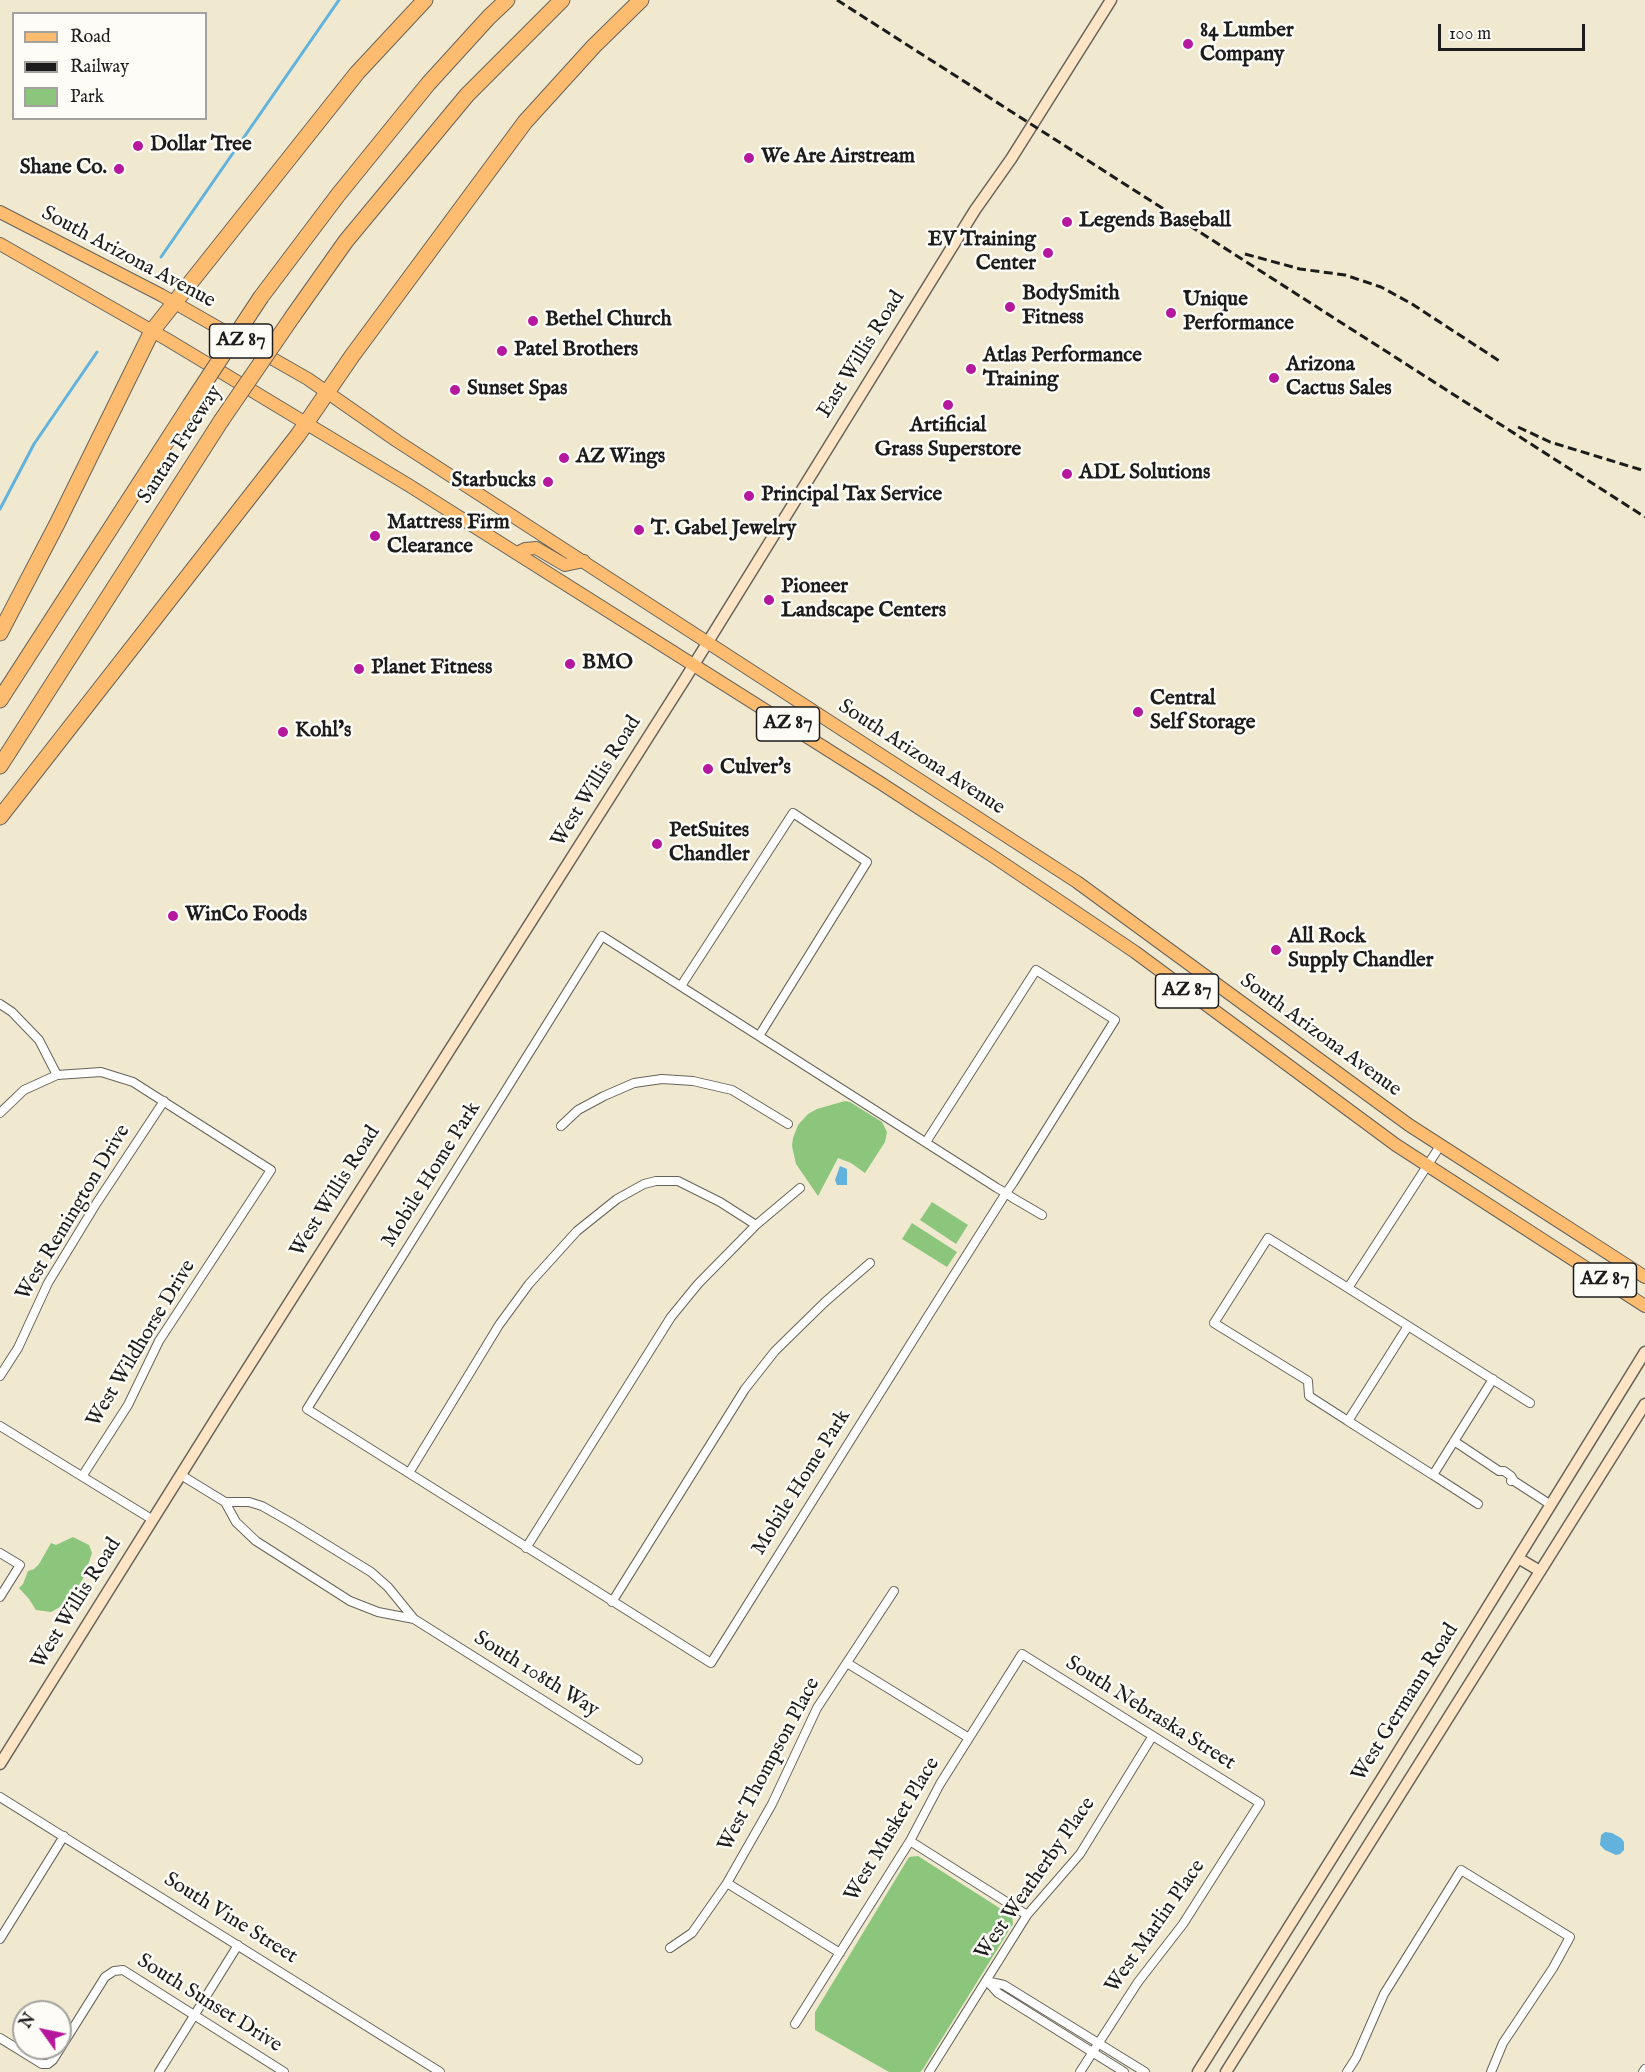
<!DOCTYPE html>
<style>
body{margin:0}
#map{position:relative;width:1645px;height:2072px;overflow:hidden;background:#f0e9cf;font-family:"IM FELL English",serif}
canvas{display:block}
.legend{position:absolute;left:12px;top:12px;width:195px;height:108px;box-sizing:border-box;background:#fdfcf7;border:2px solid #a3a29f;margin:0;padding:8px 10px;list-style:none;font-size:18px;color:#1c1c1c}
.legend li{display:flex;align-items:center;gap:12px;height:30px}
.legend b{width:30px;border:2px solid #a3a29f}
.north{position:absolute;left:12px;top:2000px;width:60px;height:60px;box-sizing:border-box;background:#fdfcf7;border:2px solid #a3a29f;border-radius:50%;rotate:303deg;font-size:16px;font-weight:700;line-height:24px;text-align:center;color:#1c1c1c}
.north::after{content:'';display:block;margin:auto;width:21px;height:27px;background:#b5179e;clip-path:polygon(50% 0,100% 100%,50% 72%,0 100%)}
.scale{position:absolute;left:1438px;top:24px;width:147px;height:27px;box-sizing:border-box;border:3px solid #1c1c1c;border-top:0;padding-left:8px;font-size:18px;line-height:21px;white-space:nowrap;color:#1c1c1c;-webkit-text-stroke:4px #fdfcf7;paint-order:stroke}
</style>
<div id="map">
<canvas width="1645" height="2072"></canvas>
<ul class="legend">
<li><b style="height:8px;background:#febc70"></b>Road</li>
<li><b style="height:8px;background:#1c1c1c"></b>Railway</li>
<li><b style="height:16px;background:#8bc67c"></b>Park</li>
</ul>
<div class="north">N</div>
<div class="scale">100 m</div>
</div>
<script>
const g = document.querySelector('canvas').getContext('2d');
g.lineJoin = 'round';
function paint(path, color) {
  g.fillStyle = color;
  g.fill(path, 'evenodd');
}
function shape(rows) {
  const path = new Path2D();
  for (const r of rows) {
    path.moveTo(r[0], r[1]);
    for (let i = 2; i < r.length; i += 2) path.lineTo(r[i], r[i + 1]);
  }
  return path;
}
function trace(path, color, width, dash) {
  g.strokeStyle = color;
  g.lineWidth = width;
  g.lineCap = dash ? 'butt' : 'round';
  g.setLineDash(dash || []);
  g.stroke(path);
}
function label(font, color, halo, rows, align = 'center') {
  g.font = font + ' "IM FELL English",serif';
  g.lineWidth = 5;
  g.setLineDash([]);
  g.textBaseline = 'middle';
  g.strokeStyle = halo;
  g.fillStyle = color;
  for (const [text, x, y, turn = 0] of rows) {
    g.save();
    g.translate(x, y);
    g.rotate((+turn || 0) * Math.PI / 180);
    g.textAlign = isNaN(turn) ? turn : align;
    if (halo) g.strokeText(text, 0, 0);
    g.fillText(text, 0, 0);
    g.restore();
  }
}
const green = shape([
 [845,1101,850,1102,882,1122,887,1132,885,1142,865,1173,851,1163,838,1158,818,1196,796,1164,792,1146,793,1138,798,1125,808,1114,817,1109],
 [932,1202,968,1225,956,1244,920,1220],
 [912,1223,957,1252,947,1267,902,1239],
 [73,1537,89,1545,92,1553,84,1577,73,1594,60,1607,51,1612,36,1610,29,1599,19,1588,23,1584,28,1571,34,1569,39,1564,51,1543,56,1545],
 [918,1856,1012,1916,1013,1924,923,2069,920,2072,889,2072,815,2030,815,2012,909,1857]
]);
const water = shape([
 [840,1166,847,1169,847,1185,837,1185,835,1180],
 [1605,1832,1612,1833,1621,1838,1624,1842,1624,1850,1620,1854,1616,1855,1605,1850,1600,1845,1601,1835]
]);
const stream = shape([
 [161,257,339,0],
 [0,509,34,444,97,352]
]);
const street = shape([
 [681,986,793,813,867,862,759,1036],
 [0,1004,12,1012,39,1040,57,1075],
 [0,1113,24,1090,57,1075,101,1072,133,1082,271,1170,159,1341,128,1405,83,1475],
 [561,1126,578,1110,604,1096,634,1083,662,1079,693,1081,732,1090,788,1124],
 [926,1142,1036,970,1115,1020,1013,1183,1006,1193,930,1313,711,1663,307,1409,602,936,997,1188,1006,1193,1013,1198,1042,1215],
 [1440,1146,1348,1288,1530,1403],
 [1348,1288,1268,1238,1214,1323,1308,1381,1309,1396,1348,1421,1408,1326],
 [0,1376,18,1348,48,1283,96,1204,164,1101],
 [1348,1421,1433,1475,1493,1379],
 [0,1426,153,1520],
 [1454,1441,1499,1471,1504,1471,1511,1476,1514,1481],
 [409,1473,499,1325,529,1284,577,1231,617,1199,644,1184,656,1181,678,1181,720,1202,756,1225],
 [181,1475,225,1502,236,1522,256,1541,350,1601,378,1612,414,1619],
 [1433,1475,1478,1504],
 [1511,1481,1514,1481,1551,1505],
 [225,1502,249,1502,262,1506,290,1522,371,1572,388,1587,414,1619,638,1760],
 [526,1548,671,1317,698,1284,756,1225,800,1188],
 [0,1553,20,1565,0,1597],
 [612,1602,745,1389,775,1351,825,1302,870,1263],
 [847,1663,969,1738],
 [0,1797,440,2072],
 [910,1841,1027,1915],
 [727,1883,840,1953],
 [0,1939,64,1836],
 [670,1948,692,1933,727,1883,772,1804,817,1708,894,1591],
 [986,1981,1004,1985,1145,2072],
 [987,1981,998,1993,1124,2072],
 [795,2024,910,1841,940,1784,1022,1654,1260,1803,1183,1924,1138,1982,1080,2072],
 [0,2038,42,2064,48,2064,53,2060,105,1977,114,1971,123,1970,284,2072],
 [159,2072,238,1945],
 [929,2072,1027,1915,1080,1854,1152,1737],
 [1347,2072,1356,2058,1384,1994,1461,1870,1570,1937,1553,1968,1503,2043,1491,2072],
 [1643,2072,1645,2069]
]);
const secondary = shape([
 [1518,1558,1540,1571],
 [0,1764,225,1404,685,679,975,210,1011,159,1111,0],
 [1198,2072,1384,1775,1645,1352],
 [1226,2072,1645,1404]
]);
const primary = shape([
 [0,212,161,295,308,379,397,441,1077,882,1409,1125,1645,1277],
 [0,244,168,340,410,486,882,784,994,857,1135,952,1396,1145,1645,1306],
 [517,553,525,549,536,548,565,565,584,561]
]);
const highway = shape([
 [261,297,338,195,428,84,489,17,507,0],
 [293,316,346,241,467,95,562,0],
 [0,633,57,524,152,331,357,73,425,0],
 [0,700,190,405],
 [0,766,221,421],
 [0,817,298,435,352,356,525,122,594,46,641,0]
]);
const rail = shape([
 [837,0,1645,517],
 [1245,254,1300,269,1345,275,1381,287,1412,304,1501,362],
 [1518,427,1550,442,1645,471]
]);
const highwayBridge = shape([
 [190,405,261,297],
 [221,421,293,316]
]);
const markers = [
 [1188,44,6,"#b5179e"],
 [138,146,6,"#b5179e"],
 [749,158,6,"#b5179e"],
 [119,169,6,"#b5179e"],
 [1067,222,6,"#b5179e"],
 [1048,253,6,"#b5179e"],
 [1010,307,6,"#b5179e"],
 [1171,313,6,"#b5179e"],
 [533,321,6,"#b5179e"],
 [502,351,6,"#b5179e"],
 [971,369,6,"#b5179e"],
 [1274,378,6,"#b5179e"],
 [455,390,6,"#b5179e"],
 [948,405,6,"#b5179e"],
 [564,458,6,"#b5179e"],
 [1067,474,6,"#b5179e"],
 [548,482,6,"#b5179e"],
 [749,496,6,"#b5179e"],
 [639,530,6,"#b5179e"],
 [375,536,6,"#b5179e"],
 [769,600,6,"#b5179e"],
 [570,664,6,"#b5179e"],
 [359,669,6,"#b5179e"],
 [1138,712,6,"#b5179e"],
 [283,732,6,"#b5179e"],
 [708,769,6,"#b5179e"],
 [657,844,6,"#b5179e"],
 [173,916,6,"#b5179e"],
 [1276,950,6,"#b5179e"]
];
const shields = [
 [241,341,63],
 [788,724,63],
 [1187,991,63],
 [1605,1280,63]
];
const shieldNames = [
 ["AZ 87",241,341],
 ["AZ 87",788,724],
 ["AZ 87",1187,991],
 ["AZ 87",1605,1280]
];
const poiNames = [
 ["84 Lumber",1200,32],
 ["Company",1200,56],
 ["Dollar Tree",150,146],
 ["We Are Airstream",761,158],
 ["Shane Co.",107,169,"right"],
 ["Legends Baseball",1079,222],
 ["EV Training",1036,241,"right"],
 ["Center",1036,265,"right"],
 ["BodySmith",1022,295],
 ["Fitness",1022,319],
 ["Unique",1183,301],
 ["Performance",1183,325],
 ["Bethel Church",545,321],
 ["Patel Brothers",514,351],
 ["Atlas Performance",983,357],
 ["Training",983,381],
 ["Arizona",1286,366],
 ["Cactus Sales",1286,390],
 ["Sunset Spas",467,390],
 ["Artificial",948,427,"center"],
 ["Grass Superstore",948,451,"center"],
 ["AZ Wings",576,458],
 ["ADL Solutions",1079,474],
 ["Starbucks",536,482,"right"],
 ["Principal Tax Service",761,496],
 ["Mattress Firm",387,524],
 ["Clearance",387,548],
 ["T. Gabel Jewelry",651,530],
 ["Pioneer",781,588],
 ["Landscape Centers",781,612],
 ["BMO",582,664],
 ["Planet Fitness",371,669],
 ["Central",1150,700],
 ["Self Storage",1150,724],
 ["Kohl's",295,732],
 ["Culver's",720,769],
 ["PetSuites",669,832],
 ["Chandler",669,856],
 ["WinCo Foods",185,916],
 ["All Rock",1288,938],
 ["Supply Chandler",1288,962]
];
const streetNames = [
 ["South Arizona Avenue",128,258,28],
 ["East Willis Road",862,355,-58],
 ["Santan Freeway",181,445,-57],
 ["South Arizona Avenue",921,758,33],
 ["West Willis Road",597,782,-58],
 ["South Arizona Avenue",1320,1036,36],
 ["Mobile Home Park",432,1175,-58],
 ["West Willis Road",336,1192,-58],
 ["West Remington Drive",74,1213,-59],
 ["West Wildhorse Drive",142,1344,-59],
 ["Mobile Home Park",802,1483,-58],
 ["West Willis Road",77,1604,-58],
 ["South 108th Way",536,1675,32],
 ["West Germann Road",1406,1703,-58],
 ["South Nebraska Street",1150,1714,32],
 ["West Thompson Place",770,1765,-62],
 ["West Musket Place",893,1830,-59],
 ["West Weatherby Place",1036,1879,-55],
 ["South Vine Street",230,1919,32],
 ["West Marlin Place",1156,1927,-55],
 ["South Sunset Drive",209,2004,32]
];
paint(green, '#8bc67c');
paint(water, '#61b2dc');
trace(stream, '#61b2dc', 3);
trace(street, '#66645b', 10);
trace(secondary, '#66645b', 13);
trace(primary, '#66645b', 14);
trace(highway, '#66645b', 17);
trace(street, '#fff', 8);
trace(secondary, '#ffe4c6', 10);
trace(primary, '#febc70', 12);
trace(highway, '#febc70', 15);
trace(rail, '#1c1c1c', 3, [9, 4.5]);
trace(highwayBridge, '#66645b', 17, []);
trace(highwayBridge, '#febc70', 15);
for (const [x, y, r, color] of markers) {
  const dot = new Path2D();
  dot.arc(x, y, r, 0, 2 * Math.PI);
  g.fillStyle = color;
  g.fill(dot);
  trace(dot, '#fdfcf7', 2);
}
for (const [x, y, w] of shields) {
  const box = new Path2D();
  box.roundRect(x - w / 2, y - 17, w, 34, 4.5);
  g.fillStyle = '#fdfcf7';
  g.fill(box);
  trace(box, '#1c1c1c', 1.5);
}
label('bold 20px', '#1c1c1c', null, shieldNames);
label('bold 21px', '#1c1c1c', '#fdfcf7', poiNames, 'left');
label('21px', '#1c1c1c', '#fdfcf7', streetNames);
</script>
